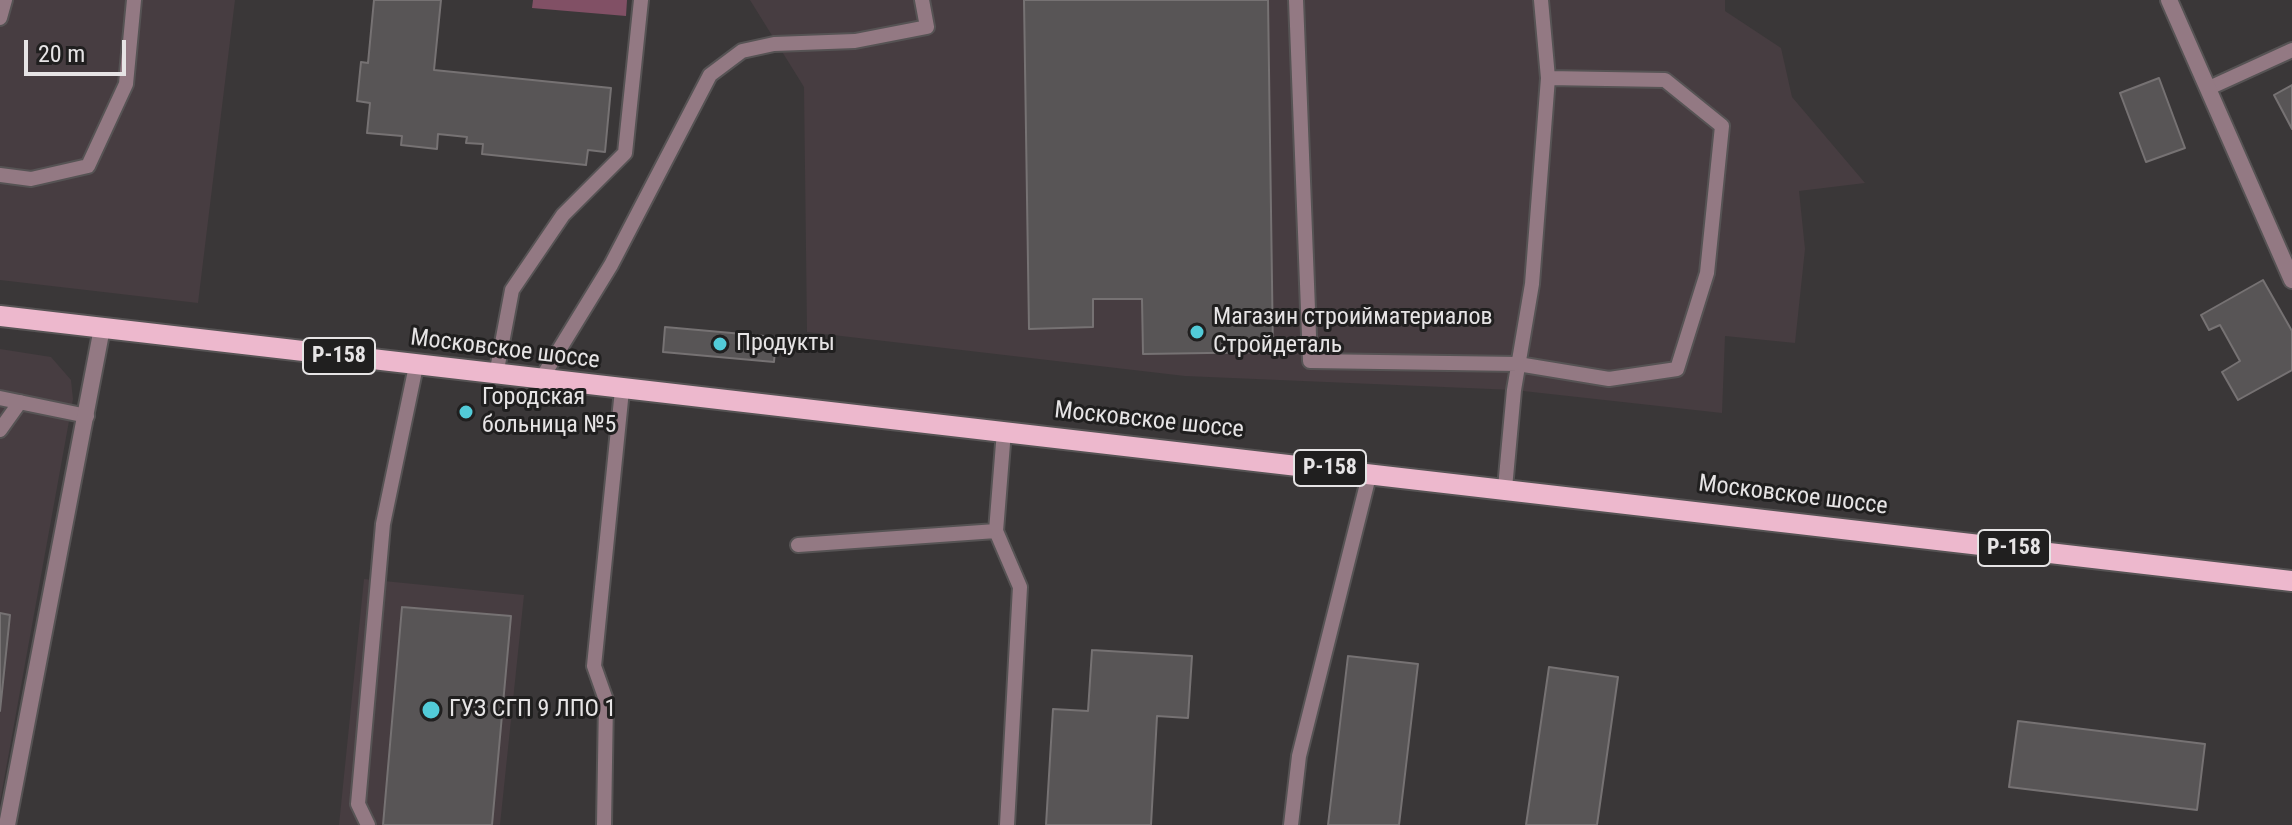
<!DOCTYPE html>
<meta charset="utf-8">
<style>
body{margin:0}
#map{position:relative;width:2292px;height:825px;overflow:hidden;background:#3a3738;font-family:"Roboto Condensed",sans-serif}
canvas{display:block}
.scale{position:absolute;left:24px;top:40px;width:102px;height:36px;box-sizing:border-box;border:4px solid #e6e4e5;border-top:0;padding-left:10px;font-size:24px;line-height:28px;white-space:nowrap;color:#e6e4e5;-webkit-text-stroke:6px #201f1f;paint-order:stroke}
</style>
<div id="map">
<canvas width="2292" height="825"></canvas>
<div class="scale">20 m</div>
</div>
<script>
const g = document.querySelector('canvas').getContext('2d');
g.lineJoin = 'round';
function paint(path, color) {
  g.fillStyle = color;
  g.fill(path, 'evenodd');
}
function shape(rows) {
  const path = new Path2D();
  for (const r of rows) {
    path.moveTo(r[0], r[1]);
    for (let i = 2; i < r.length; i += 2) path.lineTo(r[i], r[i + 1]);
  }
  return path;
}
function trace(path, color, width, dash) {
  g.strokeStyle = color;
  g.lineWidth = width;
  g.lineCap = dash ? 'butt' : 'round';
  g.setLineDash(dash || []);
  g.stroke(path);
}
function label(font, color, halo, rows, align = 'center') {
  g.font = font + ' "Roboto Condensed",sans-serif';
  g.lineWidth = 6;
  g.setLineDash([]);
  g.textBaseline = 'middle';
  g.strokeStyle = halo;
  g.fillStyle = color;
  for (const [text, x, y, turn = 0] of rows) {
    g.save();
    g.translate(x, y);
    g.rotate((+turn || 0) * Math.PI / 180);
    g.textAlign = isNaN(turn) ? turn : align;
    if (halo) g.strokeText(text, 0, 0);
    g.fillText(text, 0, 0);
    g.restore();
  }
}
const built = shape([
 [0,0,235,0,198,303,0,280],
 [750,0,1725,0,1725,11,1781,48,1792,97,1865,183,1799,191,1805,249,1795,343,1725,336,1722,413,1514,390,1185,376,807,332,804,87],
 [0,349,51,357,71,380,73,399,0,802],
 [364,579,524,595,500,825,339,825]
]);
const green = shape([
 [533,0,627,0,626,16,532,8]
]);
const building = shape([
 [374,0,441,0,434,70,611,88,605,152,588,150,586,165,482,154,483,144,466,143,467,137,438,134,437,149,401,145,402,136,367,133,370,103,357,101,361,62,368,63,374,0],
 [1024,0,1268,0,1273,352,1143,354,1142,299,1093,299,1093,327,1029,329,1024,0],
 [2159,78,2185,148,2146,162,2120,93,2159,78],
 [2292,85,2292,129,2274,95,2292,85],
 [2263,280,2292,331,2292,370,2238,400,2222,372,2240,361,2220,325,2209,330,2201,315,2263,280],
 [665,327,776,337,774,362,663,352,665,327],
 [402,607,511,616,492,825,383,825,402,607],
 [0,613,10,615,0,711,0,613],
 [1092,650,1192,656,1188,718,1157,716,1151,825,1046,825,1053,709,1088,711,1092,650],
 [1348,656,1418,664,1399,825,1328,825,1348,656],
 [1549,667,1618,677,1597,825,1526,825,1549,667],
 [2018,721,2205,744,2197,810,2009,787,2018,721]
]);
const lane = shape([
 [1296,0,1310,361,1518,364,1609,379,1677,369,1707,273,1722,126,1665,80,1548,78],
 [0,18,5,0],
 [2209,88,2292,50],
 [0,175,31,179,88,166,126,84,134,0],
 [496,375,512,290,563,215,625,153,641,0],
 [540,381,611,265,710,75,742,51,774,44,855,41,927,27,922,0],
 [0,398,87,416],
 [0,430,20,402],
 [1004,431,996,531,1020,587,1007,825],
 [1505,488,1514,390,1532,284,1548,78,1541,0],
 [798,545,996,531],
 [368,825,358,804,383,524,416,366],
 [604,825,606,700,594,666,622,390],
 [1291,825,1299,756,1370,472]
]);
const street = shape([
 [2169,0,2292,280],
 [7,825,102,328]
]);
const primary = shape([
 [0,316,2292,581]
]);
const markers = [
 [1197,332,8,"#52cbd8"],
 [720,344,8,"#52cbd8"],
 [466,412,8,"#52cbd8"],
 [431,710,10,"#52cbd8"]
];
const shields = [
 [339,356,72],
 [1330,468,72],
 [2014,548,72]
];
const shieldNames = [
 ["Р-158",339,356],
 ["Р-158",1330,468],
 ["Р-158",2014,548]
];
const poiNames = [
 ["Магазин строийматериалов",1213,318],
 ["Стройдеталь",1213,346],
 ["Продукты",736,344],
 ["Городская",482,398],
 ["больница №5",482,426],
 ["ГУЗ СГП 9 ЛПО 1",449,710]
];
const streetNames = [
 ["Московское шоссе",505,350,7],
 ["Московское шоссе",1149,421,6],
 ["Московское шоссе",1793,496,7]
];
paint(built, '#473d41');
paint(green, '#815065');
paint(building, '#585556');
trace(building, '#767273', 2);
trace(lane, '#565354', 18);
trace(street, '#565354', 20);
trace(primary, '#565354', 24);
trace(lane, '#937983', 14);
trace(street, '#937983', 16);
trace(primary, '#edb8cd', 20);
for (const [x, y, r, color] of markers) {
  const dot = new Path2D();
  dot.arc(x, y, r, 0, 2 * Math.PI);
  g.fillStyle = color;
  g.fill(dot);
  trace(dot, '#201f1f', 3);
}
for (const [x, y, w] of shields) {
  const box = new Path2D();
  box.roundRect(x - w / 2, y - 18, w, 36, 6);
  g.fillStyle = '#201f1f';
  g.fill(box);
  trace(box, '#e6e4e5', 2);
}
label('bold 22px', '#e6e4e5', null, shieldNames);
label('24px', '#e6e4e5', '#201f1f', poiNames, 'left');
label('24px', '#e6e4e5', '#201f1f', streetNames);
</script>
